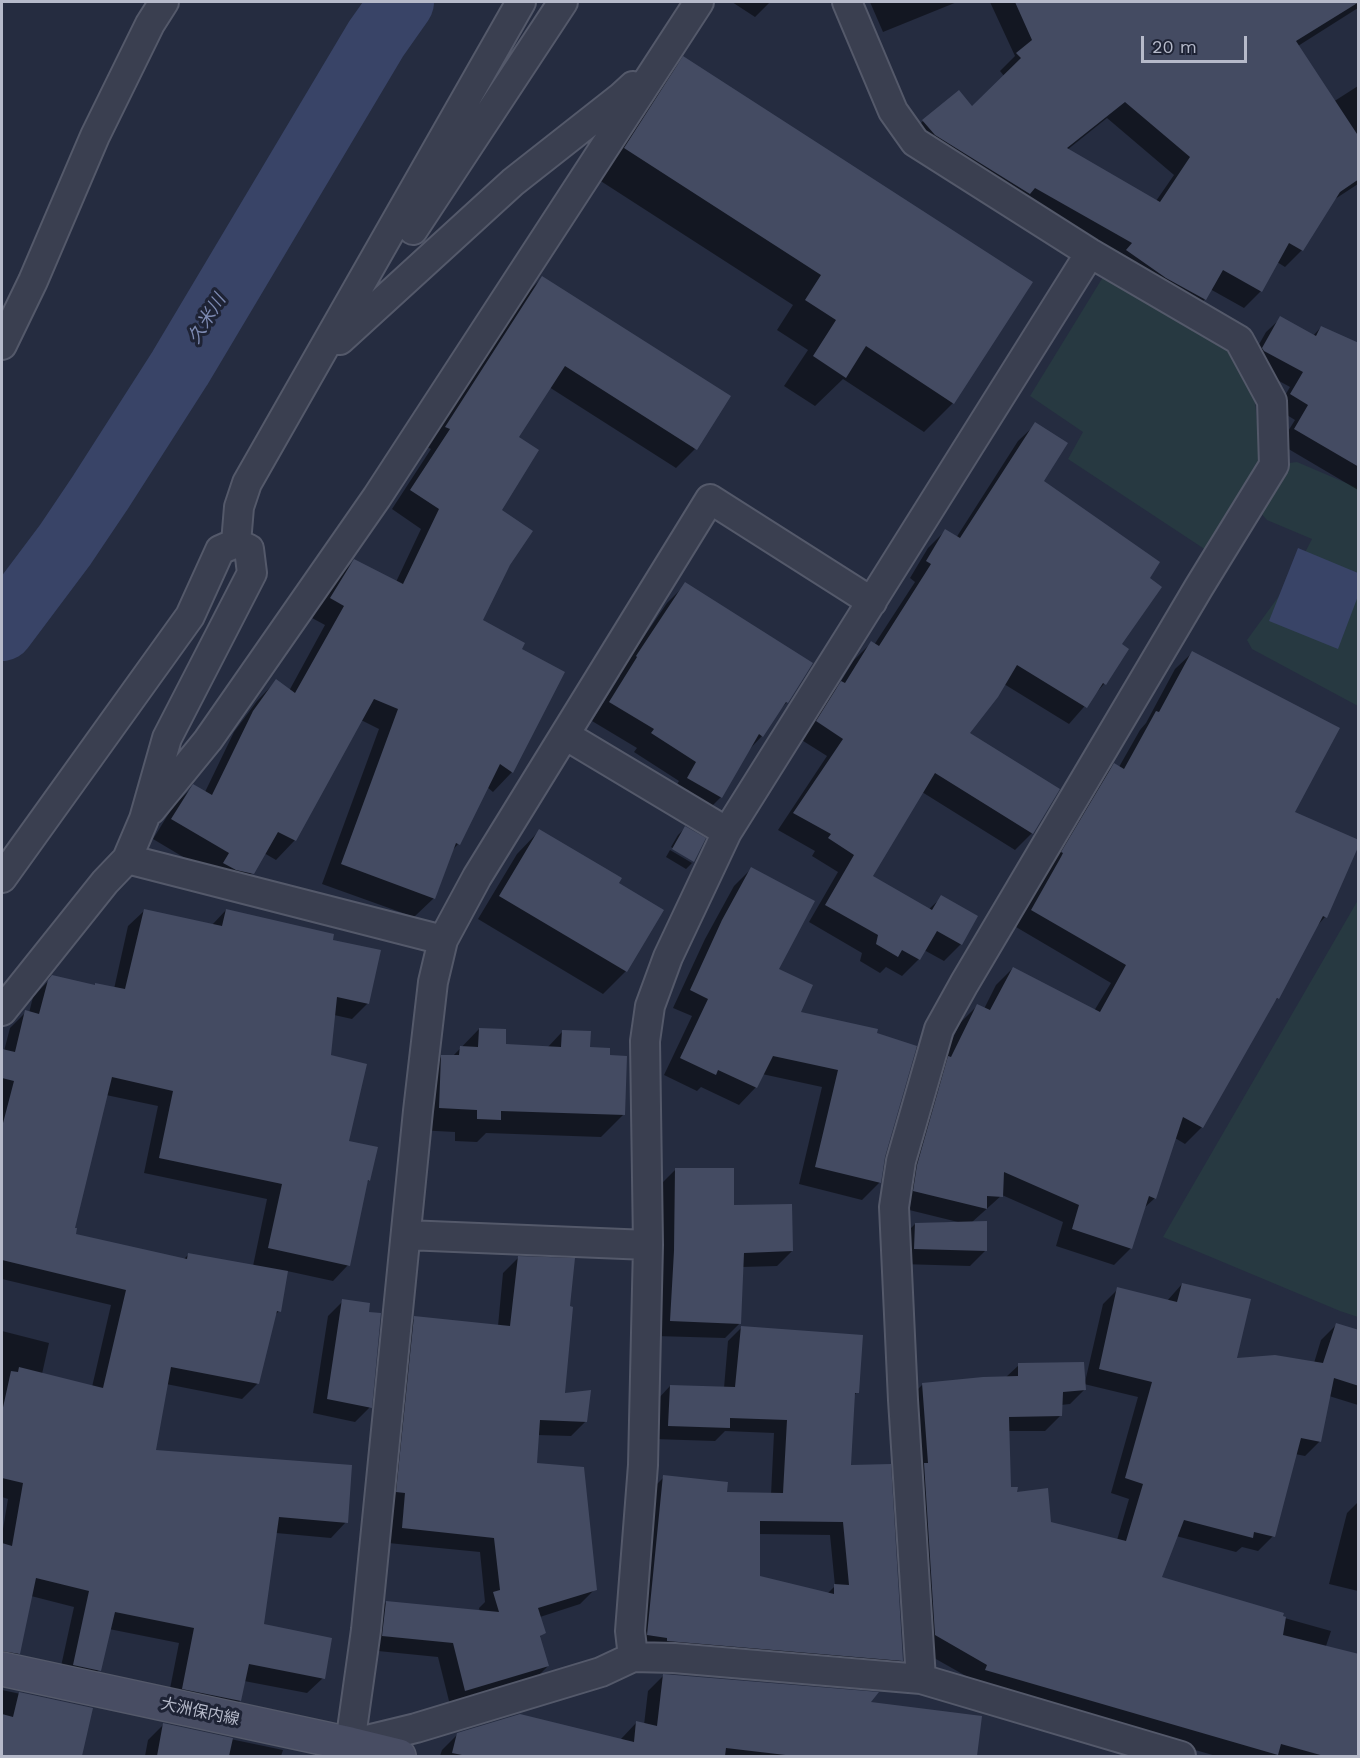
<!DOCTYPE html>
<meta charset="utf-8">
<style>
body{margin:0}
#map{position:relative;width:1360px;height:1758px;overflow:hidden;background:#252c40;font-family:"Work Sans",sans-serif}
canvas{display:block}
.frame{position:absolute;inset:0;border:3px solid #b6baca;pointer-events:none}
.scale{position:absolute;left:1141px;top:36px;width:106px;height:27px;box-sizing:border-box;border:3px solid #b6baca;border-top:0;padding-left:8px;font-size:18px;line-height:21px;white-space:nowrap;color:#b6baca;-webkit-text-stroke:4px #1e2335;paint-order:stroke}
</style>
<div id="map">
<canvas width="1360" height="1758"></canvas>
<div class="frame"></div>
<div class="scale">20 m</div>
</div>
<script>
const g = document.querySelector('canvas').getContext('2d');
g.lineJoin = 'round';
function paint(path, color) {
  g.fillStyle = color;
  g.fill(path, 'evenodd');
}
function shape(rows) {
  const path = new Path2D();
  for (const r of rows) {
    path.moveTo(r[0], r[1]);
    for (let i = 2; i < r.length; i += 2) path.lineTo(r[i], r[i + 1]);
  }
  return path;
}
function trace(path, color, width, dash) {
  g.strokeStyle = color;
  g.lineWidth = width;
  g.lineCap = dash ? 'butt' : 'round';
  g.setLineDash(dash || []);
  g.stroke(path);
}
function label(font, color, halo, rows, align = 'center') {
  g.font = font + ' "Work Sans","Noto Sans JP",sans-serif';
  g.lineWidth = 6;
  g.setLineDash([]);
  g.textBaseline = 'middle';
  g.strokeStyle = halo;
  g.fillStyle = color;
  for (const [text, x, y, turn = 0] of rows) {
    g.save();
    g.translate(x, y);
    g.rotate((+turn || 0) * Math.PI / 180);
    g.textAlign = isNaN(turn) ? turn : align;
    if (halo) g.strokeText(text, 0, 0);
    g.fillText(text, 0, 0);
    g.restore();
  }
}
const green = shape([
 [1103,277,1232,349,1253,381,1261,463,1209,552,1068,459,1083,432,1030,396],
 [1297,462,1358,488,1358,706,1252,649,1247,640,1292,578,1312,539,1267,520,1252,503,1274,465],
 [1358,900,1358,1317,1340,1311,1163,1237]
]);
const water = shape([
 [383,2,423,2,392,43,387,39,381,5],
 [1298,548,1358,573,1358,596,1338,649,1269,621]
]);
const shadow = shape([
 [732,2,770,2,755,17],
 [870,2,957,2,883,32],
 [990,2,1358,2,1358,8,1298,46,1333,102,1358,86,1358,184,1332,201,1302,250,1285,267,1277,262,1261,291,1244,308,1210,289,1205,299,1188,316,906,138,923,121,972,108,1004,76,1000,71,1015,56],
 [1107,118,1174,175,1156,201,1067,150],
 [684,58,953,403,924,432,843,379,815,406,784,386,808,350,777,330,793,305,596,178,654,88],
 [542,278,695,449,676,468,549,387,517,437,500,511,508,564,482,620,520,649,512,772,493,792,487,787,458,844,451,852,434,898,414,917,322,884,379,729,361,720,295,840,276,860,264,853,252,873,233,893,210,873,153,839,174,805,194,786,205,792,234,732,257,701,276,681,289,691,325,625,312,618,335,580,354,561,396,582,421,529,392,509,431,449,427,447,523,297],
 [1281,318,1313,336,1321,327,1358,345,1358,490,1280,444,1295,420,1277,409,1290,387,1248,364,1266,332],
 [1036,424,1042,482,1148,578,1104,684,1069,724,1004,684,968,733,1032,833,1015,850,922,792,871,877,928,910,942,897,961,944,944,961,924,950,919,959,902,976,886,967,880,973,860,961,862,953,809,922,838,872,812,856,815,851,778,830,827,756,800,739,824,700,838,686,854,660,871,643,874,645,915,582,910,578,928,548,945,531,956,538,1018,441],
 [686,584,787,702,780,710,762,736,747,752,721,797,702,816,669,797,679,781,634,752,637,748,592,721,620,676,618,675,667,603],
 [1192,653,1293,812,1325,917,1317,926,1278,998,1270,1005,1202,1127,1185,1144,1175,1138,1155,1198,1143,1209,1131,1248,1114,1265,1056,1246,1063,1222,1002,1195,971,1223,986,1250,970,1266,900,1264,900,1239,915,1224,958,1222,897,1207,937,1069,961,1022,977,1006,984,1009,996,985,1013,968,1094,1011,1111,983,1016,927,1097,782,1114,765,1119,767,1140,730,1146,723,1175,669],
 [685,828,704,839,693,862,693,860,671,847,678,835],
 [539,831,617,883,626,971,603,994,478,919,517,854],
 [670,850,692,863,686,869,666,857],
 [751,869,777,970,798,1013,876,1031,884,1156,880,1182,862,1200,799,1184,822,1087,762,1074,756,1087,739,1105,701,1087,697,1091,664,1075,692,1016,673,1008,705,939,734,886],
 [226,910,331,941,368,1003,352,1019,334,1015,329,1056,348,1143,369,1180,366,1183,348,1265,333,1281,287,1271,279,1311,274,1316,257,1384,242,1399,166,1384,155,1451,346,1522,331,1538,276,1533,262,1626,323,1678,307,1693,244,1681,240,1701,224,1716,167,1704,179,1643,109,1629,99,1670,84,1686,58,1680,74,1607,31,1596,19,1653,2,1669,2,1535,8,1499,2,1497,2,1331,49,1343,42,1374,92,1387,111,1305,2,1279,2,1050,4,1051,10,1028,26,1012,29,1013,33,997,53,976,94,987,114,989,128,926,144,911,212,925],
 [106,1095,158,1106,144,1173,267,1199,253,1266,189,1254,183,1260,74,1235,73,1229],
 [479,1029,504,1046,547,1048,562,1032,589,1049,623,1115,601,1137,486,1133,477,1142,455,1141,455,1132,417,1130,419,1079,442,1056,452,1057],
 [676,1169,792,1251,777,1266,742,1267,740,1323,725,1338,655,1336,661,1184],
 [518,1258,563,1395,586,1421,571,1436,537,1435,535,1464,595,1589,580,1604,540,1617,544,1632,539,1638,548,1666,533,1681,450,1705,438,1657,368,1650,371,1617,386,1602,480,1612,479,1608,485,1602,480,1552,388,1543,400,1333,415,1318,498,1326,503,1273],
 [1182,1284,1235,1360,1314,1363,1321,1340,1336,1325,1358,1332,1358,1405,1329,1396,1320,1441,1305,1456,1295,1454,1273,1536,1258,1551,1242,1547,1236,1552,1176,1536,1160,1578,1281,1617,1331,1631,1326,1646,1358,1684,1358,1756,1216,1756,971,1685,973,1680,920,1650,907,1400,922,1385,1005,1378,1019,1365,1085,1382,1103,1304,1118,1289,1167,1301],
 [1084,1384,1138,1397,1111,1493,1129,1499,1117,1540,1050,1524,1010,1489,1008,1431,1045,1431,1060,1416,1061,1405,1070,1404,1085,1389],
 [343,1301,370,1407,355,1422,313,1413,328,1316],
 [742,1327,857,1392,853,1397,849,1467,902,1660,888,1674,634,1648,650,1491,664,1477,725,1494,771,1495,774,1433,725,1431,715,1441,653,1439,657,1400,670,1386,724,1388,728,1341],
 [758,1534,830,1535,835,1586,827,1594,758,1578],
 [1358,1502,1358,1591,1329,1584,1347,1513],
 [663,1676,981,1717,976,1756,619,1756,621,1739,636,1723,644,1725,648,1691],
 [2,1690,91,1709,81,1755,90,1756,2,1756],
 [163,1725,283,1750,281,1756,145,1756,148,1740],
 [458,1734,610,1738,612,1756,440,1756,442,1750]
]);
const river = shape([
 [2,629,65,545,100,493,180,368,376,39,402,2]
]);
const building = shape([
 [1015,2,1359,2,1296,41,1359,137,1359,179,1340,192,1303,251,1289,243,1262,292,1223,270,1206,300,1166,278,1126,250,1132,243,1035,188,1030,194,935,135,922,120,959,90,972,106,1021,58,1016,53,1032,40],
 [1125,102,1190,157,1160,202,1067,148],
 [683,56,1033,282,954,404,866,346,846,378,813,356,836,320,805,300,821,275,624,148],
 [542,276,731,396,697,450,565,366,519,437,539,450,502,510,533,531,510,565,483,620,525,643,522,649,565,672,513,773,500,764,460,845,456,843,435,899,341,864,398,709,374,699,296,841,278,832,254,874,236,870,223,863,229,853,171,819,193,784,212,795,253,711,276,679,295,693,344,606,330,598,354,559,403,584,439,509,410,490,450,429,445,427],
 [1280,316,1316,336,1321,326,1359,343,1359,467,1294,429,1308,405,1290,394,1303,372,1264,351,1262,348],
 [1035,422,1068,443,1044,481,1160,562,1150,578,1162,587,1122,644,1129,649,1106,685,1103,683,1087,708,1017,665,998,697,970,733,1060,789,1033,834,935,773,873,876,932,910,941,895,978,916,962,945,937,931,920,960,902,950,898,957,876,944,878,935,825,905,854,855,828,838,831,834,793,813,843,739,816,721,841,681,845,683,871,641,879,646,931,564,926,561,945,529,960,538],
 [685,582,813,663,788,703,786,702,763,737,759,734,722,798,687,778,696,762,651,733,654,729,609,702,637,657,636,656],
 [1192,651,1340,728,1295,812,1359,840,1359,845,1327,918,1323,916,1279,999,1277,998,1203,1128,1183,1117,1156,1199,1149,1196,1132,1249,1072,1229,1079,1205,1004,1172,1003,1197,987,1196,987,1209,913,1191,917,1165,948,1056,951,1057,977,1004,990,1010,1013,967,1100,1012,1126,965,1031,910,1061,857,1063,853,1061,852,1114,763,1124,769,1156,711,1159,712],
 [685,826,706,838,694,862,672,849],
 [539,829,622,878,619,883,664,910,627,972,499,896],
 [751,867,815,901,779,969,813,985,801,1012,878,1029,877,1033,917,1046,885,1157,881,1183,815,1167,838,1070,773,1056,757,1088,718,1070,716,1075,680,1058,708,999,690,990,722,920],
 [144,909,222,926,226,909,334,934,333,940,381,950,369,1004,337,997,331,1055,367,1064,349,1141,378,1147,370,1181,368,1180,350,1266,268,1248,282,1184,159,1158,173,1091,112,1077,75,1228,77,1228,76,1234,187,1259,188,1253,288,1271,281,1312,277,1311,259,1384,171,1367,156,1450,352,1465,348,1523,279,1517,264,1624,332,1638,325,1679,249,1664,241,1701,182,1689,194,1628,115,1612,101,1671,73,1665,89,1591,36,1578,20,1654,2,1651,2,1543,12,1546,23,1483,2,1478,2,1412,11,1371,18,1372,19,1367,103,1388,126,1290,2,1260,2,1127,14,1081,2,1078,2,1049,15,1052,25,1010,39,1014,48,980,52,975,95,985,95,983,125,989],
 [479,1028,506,1029,506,1044,561,1047,562,1030,591,1031,590,1047,610,1048,610,1055,627,1056,625,1115,501,1111,501,1120,477,1119,477,1110,439,1108,441,1055,459,1055,460,1046,478,1047],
 [675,1168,734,1168,734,1205,792,1204,793,1251,744,1253,741,1324,670,1321,674,1251],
 [987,1221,987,1251,914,1249,915,1223],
 [518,1256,575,1258,570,1306,573,1307,565,1393,591,1390,587,1422,540,1420,537,1463,584,1467,597,1590,538,1608,546,1633,540,1636,549,1666,465,1691,453,1643,382,1636,386,1601,499,1612,493,1592,500,1590,494,1538,402,1528,405,1493,396,1492,414,1316,510,1326],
 [1182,1283,1251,1299,1237,1358,1275,1355,1323,1363,1336,1323,1359,1330,1359,1386,1334,1378,1321,1442,1301,1438,1275,1537,1254,1532,1253,1538,1184,1520,1162,1577,1284,1613,1283,1616,1286,1617,1283,1635,1359,1654,1359,1756,1324,1756,1281,1744,1278,1755,985,1670,987,1665,935,1635,924,1463,928,1463,922,1383,983,1377,1018,1376,1018,1363,1084,1362,1086,1390,1063,1392,1062,1416,1009,1417,1011,1487,1018,1487,1017,1492,1048,1488,1051,1522,1126,1541,1143,1484,1125,1478,1152,1382,1099,1369,1117,1287,1177,1302],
 [342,1299,370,1303,369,1312,381,1313,372,1408,327,1399],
 [741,1326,863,1335,859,1393,855,1393,851,1465,891,1464,903,1661,667,1641,667,1638,647,1635,663,1475,728,1482,727,1492,783,1493,787,1420,730,1418,730,1428,668,1426,670,1385,735,1387],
 [760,1521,843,1522,849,1585,834,1584,834,1594,760,1576],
 [663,1674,879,1692,871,1702,982,1716,977,1756,794,1756,726,1748,725,1756,467,1756,452,1753,457,1733,520,1714,634,1742,636,1721,657,1726],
 [19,1692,93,1708,82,1756,2,1756,2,1714,13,1717],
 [163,1723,233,1738,229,1756,157,1756]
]);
const minor = shape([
 [847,2,893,111,915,142,1090,253,1239,340,1272,401,1274,465,1199,587,964,984,939,1029,901,1161,894,1207,903,1400,921,1679],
 [413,230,563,2],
 [340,340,513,182,621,97,633,86],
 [2,345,33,281,95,136,150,24,164,2],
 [565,735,727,832],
 [151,810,208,740,377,497,699,2],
 [127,859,443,940],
 [2,878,190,616,220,550,236,543],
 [2,1011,105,882,127,859,144,819,167,738,252,573,249,549,236,543,239,507,247,483,521,2],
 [406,1235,648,1245],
 [633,1657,630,1631,643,1465,648,1245,645,1041,650,1006,668,957,727,832,1090,253],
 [350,1744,416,1728,601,1672,633,1657,674,1658,921,1679,1181,1756],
 [350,1756,350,1744,366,1630,418,1111,433,982,443,940,477,877,710,499,872,602]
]);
const secondary = shape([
 [2,1669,350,1744,399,1756]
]);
const streetNames = [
 ["大洲保内線",200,1712,12]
];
const waterNames = [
 ["久米川",207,319,-58]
];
paint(green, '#273941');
paint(water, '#394467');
paint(shadow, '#0007');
trace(river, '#394467', 64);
paint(building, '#444b62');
trace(minor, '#54596a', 32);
trace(secondary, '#54596a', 36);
trace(minor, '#3a3f50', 28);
trace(secondary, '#484d63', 33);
label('16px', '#b6baca', '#1e2335', streetNames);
label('italic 18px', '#7d8ab2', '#1e2335', waterNames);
</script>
